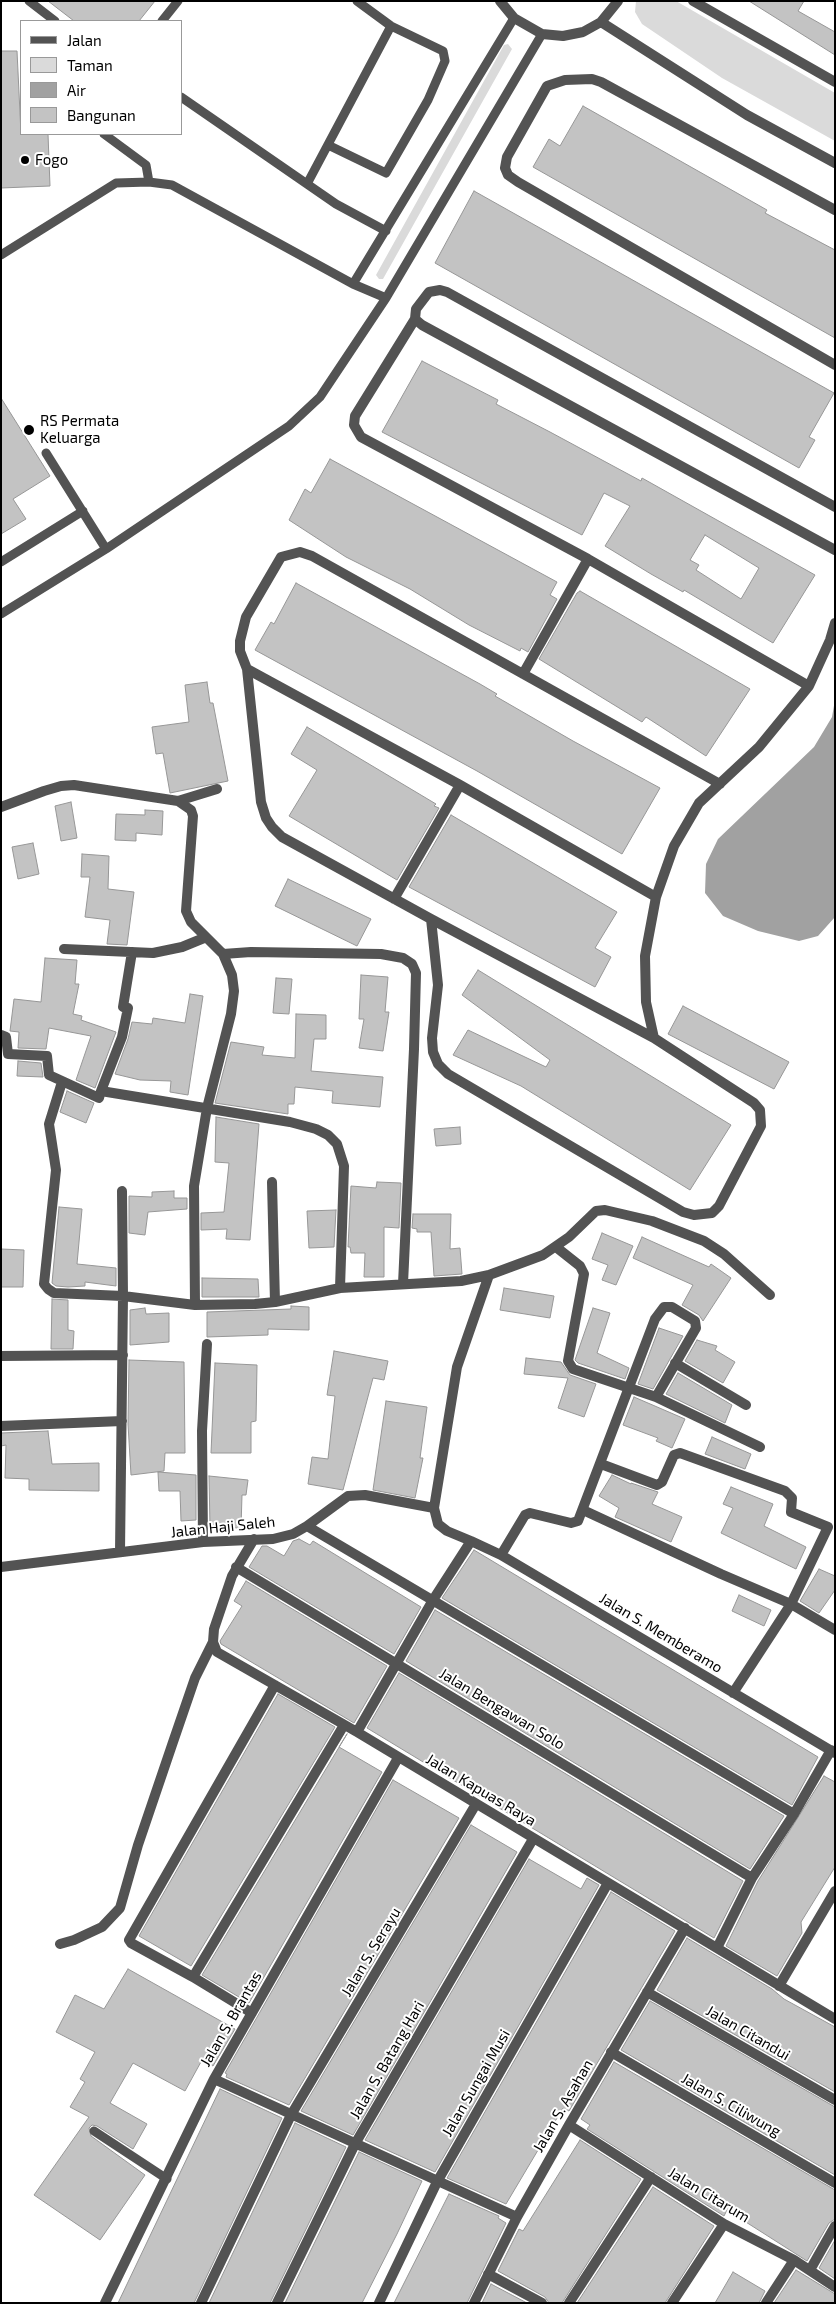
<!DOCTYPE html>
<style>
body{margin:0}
#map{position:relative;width:836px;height:2304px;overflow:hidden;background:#fff;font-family:"Exo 2",sans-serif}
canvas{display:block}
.frame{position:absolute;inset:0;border:2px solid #000;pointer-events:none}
.legend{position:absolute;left:20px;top:20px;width:162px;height:115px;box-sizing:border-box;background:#fff;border:1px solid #999;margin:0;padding:6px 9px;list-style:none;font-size:15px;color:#000}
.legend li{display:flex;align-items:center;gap:10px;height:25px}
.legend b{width:25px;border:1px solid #999}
</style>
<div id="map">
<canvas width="836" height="2304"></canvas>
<div class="frame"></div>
<ul class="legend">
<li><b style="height:6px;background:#535353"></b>Jalan</li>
<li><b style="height:14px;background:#dadada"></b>Taman</li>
<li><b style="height:14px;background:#a1a1a1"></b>Air</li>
<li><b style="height:14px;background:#c3c3c3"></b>Bangunan</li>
</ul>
</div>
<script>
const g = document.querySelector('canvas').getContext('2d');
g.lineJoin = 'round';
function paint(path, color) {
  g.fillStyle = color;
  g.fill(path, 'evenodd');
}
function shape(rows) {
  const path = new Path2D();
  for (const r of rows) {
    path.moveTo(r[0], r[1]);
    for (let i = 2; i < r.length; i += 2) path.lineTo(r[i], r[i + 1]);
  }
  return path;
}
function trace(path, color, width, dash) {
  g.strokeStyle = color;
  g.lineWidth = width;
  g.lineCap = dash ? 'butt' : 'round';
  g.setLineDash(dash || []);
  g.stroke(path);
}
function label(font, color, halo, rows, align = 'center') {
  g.font = font + ' "Exo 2",sans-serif';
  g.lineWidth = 4;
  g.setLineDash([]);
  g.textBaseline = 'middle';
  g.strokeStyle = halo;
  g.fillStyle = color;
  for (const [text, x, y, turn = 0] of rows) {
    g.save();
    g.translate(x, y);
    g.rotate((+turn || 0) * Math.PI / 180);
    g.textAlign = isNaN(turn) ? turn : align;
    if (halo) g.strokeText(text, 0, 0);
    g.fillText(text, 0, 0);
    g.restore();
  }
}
const green = shape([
 [636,1,676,1,835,93,835,141,722,78,642,24,635,12],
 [508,44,512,49,383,279,379,279,376,275,504,45]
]);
const water = shape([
 [835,700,835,917,818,936,799,941,758,931,723,916,705,893,706,864,718,839,814,747,832,717]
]);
const building = shape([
 [48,1,155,1,139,21,74,21,48,1],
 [749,1,804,1,798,11,835,32,835,55,749,1],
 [1,51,17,51,21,134,48,134,50,186,1,188,1,51],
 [583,106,767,210,765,213,835,250,835,338,533,167,549,139,560,146,583,106],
 [474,191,834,393,809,437,815,440,799,468,435,263,474,191],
 [422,361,498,400,496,404,550,432,641,481,642,478,815,575,773,643,684,590,683,592,651,574,605,546,630,506,604,493,582,535,382,432,422,361],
 [705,535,759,568,741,599,696,570,699,565,690,560,705,535],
 [1,398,50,476,13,499,26,519,1,534,1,398],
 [330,459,557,582,550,595,557,599,528,652,521,648,520,651,469,625,410,589,346,557,289,520,305,489,311,493,330,459],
 [296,583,480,684,497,694,495,696,573,741,660,788,622,854,477,771,255,650,271,622,274,624,296,583],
 [580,591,750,689,706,756,646,717,642,722,539,659,577,593,580,591],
 [207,682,210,703,213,703,228,781,170,793,163,753,156,754,152,727,189,722,185,685,207,682],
 [307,727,436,804,434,806,439,808,397,880,289,816,317,770,291,754,307,727],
 [71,802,77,838,61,841,55,806,71,802],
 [145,810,163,811,162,835,136,833,136,841,115,840,116,814,145,815,145,810],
 [451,815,617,912,595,948,611,957,595,987,409,887,451,815],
 [33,843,39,874,18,879,12,847,33,843],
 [82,854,109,856,108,889,134,892,127,945,107,944,110,920,85,917,90,877,81,877,82,854],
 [288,879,371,919,357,946,275,906,288,879],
 [45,958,77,960,75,984,79,984,73,1014,82,1016,81,1020,116,1032,95,1088,76,1080,91,1036,49,1028,46,1049,18,1048,19,1032,10,1031,14,999,41,1002,45,958],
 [478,970,731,1125,690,1190,521,1086,453,1055,468,1030,546,1067,550,1060,462,995,478,970],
 [361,975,388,977,385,1012,389,1012,383,1051,359,1048,364,1019,359,1019,361,975],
 [276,978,292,979,289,1014,273,1013,276,978],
 [190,994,203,996,188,1095,170,1092,171,1081,140,1080,115,1074,128,1039,132,1022,152,1024,153,1018,185,1023,190,994],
 [683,1006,789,1062,774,1089,668,1034,683,1006],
 [296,1014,326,1015,326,1039,314,1039,311,1071,383,1077,380,1107,332,1103,333,1091,295,1087,294,1104,288,1104,288,1114,215,1103,231,1042,264,1047,262,1055,295,1058,296,1014],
 [18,1061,41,1063,43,1077,17,1076,18,1061],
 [67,1091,94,1103,86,1123,60,1112,67,1091],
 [216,1117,259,1124,250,1240,226,1239,227,1229,201,1230,201,1213,224,1212,229,1163,215,1162,216,1117],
 [460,1127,461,1144,436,1146,434,1129,460,1127],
 [377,1182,401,1183,399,1228,384,1227,384,1277,364,1277,365,1253,351,1253,350,1247,348,1247,351,1186,376,1188,377,1182],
 [174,1191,174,1198,187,1198,187,1209,148,1212,145,1235,129,1233,129,1196,152,1197,152,1192,174,1191],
 [59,1207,82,1209,77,1264,116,1268,116,1286,85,1282,85,1286,68,1287,56,1286,52,1283,59,1207],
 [336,1210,334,1247,309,1248,307,1211,336,1210],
 [413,1214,451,1214,450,1249,460,1248,462,1274,434,1276,431,1232,417,1232,417,1229,412,1228,413,1214],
 [602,1233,633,1246,616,1285,602,1280,608,1265,592,1259,602,1233],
 [642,1237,709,1267,711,1264,731,1278,703,1321,699,1315,682,1305,693,1285,633,1258,642,1237],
 [1,1249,24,1250,23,1287,1,1287,1,1249],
 [202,1278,258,1279,259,1297,202,1297,202,1278],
 [504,1288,554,1296,550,1318,500,1310,504,1288],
 [52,1299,68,1300,68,1330,74,1331,73,1349,51,1349,52,1299],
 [291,1306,309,1307,309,1330,268,1329,268,1335,207,1337,207,1312,291,1309,291,1306],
 [145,1308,146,1314,169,1313,169,1342,130,1345,130,1310,145,1308],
 [593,1308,610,1313,597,1353,629,1368,625,1379,578,1363,575,1360,593,1308],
 [659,1328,683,1336,653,1389,638,1384,659,1328],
 [697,1340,717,1346,715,1350,735,1362,723,1383,685,1361,697,1340],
 [334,1351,388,1361,384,1380,373,1378,343,1490,308,1484,312,1457,328,1459,335,1396,327,1395,334,1351],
 [526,1358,561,1362,570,1375,596,1384,584,1417,558,1408,568,1378,524,1374,526,1358],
 [129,1360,184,1362,185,1453,165,1453,164,1471,131,1475,128,1424,129,1360],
 [215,1363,257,1365,256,1421,251,1422,251,1453,211,1453,215,1363],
 [678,1373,732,1405,725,1423,666,1394,678,1373],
 [634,1397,685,1419,672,1448,656,1441,658,1438,623,1425,634,1397],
 [386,1401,427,1407,420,1458,423,1458,415,1498,373,1490,386,1401],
 [48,1431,52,1464,99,1463,99,1491,29,1490,29,1479,5,1478,6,1445,1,1446,1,1433,48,1431],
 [712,1437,751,1454,745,1469,705,1454,712,1437],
 [158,1472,196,1475,196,1520,181,1521,180,1491,159,1491,158,1472],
 [612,1475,631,1484,631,1483,658,1492,652,1504,682,1517,671,1542,615,1517,619,1508,599,1496,612,1475],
 [209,1476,248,1480,246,1495,242,1495,241,1528,210,1527,209,1476],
 [731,1487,773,1504,764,1526,806,1547,796,1569,721,1533,733,1508,723,1504,731,1487],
 [299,1539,310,1545,313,1541,421,1607,394,1654,249,1567,262,1546,267,1546,284,1556,293,1541,299,1539],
 [474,1550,818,1757,792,1805,442,1598,474,1550],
 [819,1569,835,1576,835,1590,819,1613,800,1601,819,1569],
 [246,1581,387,1666,354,1723,221,1644,220,1641,242,1606,234,1601,246,1581],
 [739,1595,771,1610,764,1626,732,1611,739,1595],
 [435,1610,784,1816,750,1869,406,1661,435,1610],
 [399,1673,743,1881,714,1938,367,1728,399,1673],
 [278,1694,335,1727,191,1966,139,1936,278,1694],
 [347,1734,339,1747,382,1772,249,2003,202,1975,347,1734],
 [824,1776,835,1782,835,1867,801,1922,802,1933,777,1976,726,1946,758,1881,824,1776],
 [393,1780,459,1818,289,2105,226,2077,227,2074,225,2073,393,1780],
 [471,1825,517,1852,353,2135,301,2111,471,1825],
 [529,1859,581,1889,587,1878,599,1885,435,2172,365,2140,529,1859],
 [611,1892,675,1931,569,2111,563,2108,506,2204,447,2178,611,1892],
 [687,1938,772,1989,784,1999,835,2027,835,2092,657,1990,687,1938],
 [128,1969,235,2029,213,2066,202,2060,185,2091,133,2063,110,2103,147,2124,133,2149,97,2126,92,2125,89,2128,91,2136,145,2175,100,2240,34,2195,89,2117,70,2107,85,2082,80,2079,95,2052,56,2032,75,1995,104,2009,128,1969],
 [650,2001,835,2107,835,2175,621,2050,650,2001],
 [614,2062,835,2190,835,2219,829,2223,807,2261,727,2210,724,2216,587,2129,590,2125,581,2119,614,2062],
 [220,2089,282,2118,194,2303,118,2303,220,2089],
 [295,2123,346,2147,270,2303,209,2303,295,2123],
 [580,2140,641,2179,562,2303,549,2303,545,2297,498,2271,519,2229,523,2231,580,2140],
 [359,2152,422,2181,397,2234,362,2303,285,2303,359,2152],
 [653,2187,714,2226,665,2303,577,2303,653,2187],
 [449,2194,499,2216,498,2218,506,2223,467,2303,394,2303,449,2194],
 [835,2240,835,2279,819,2268,835,2240],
 [796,2270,835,2294,835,2303,774,2303,796,2270],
 [733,2272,765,2291,759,2303,715,2303,733,2272],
 [491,2284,527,2303,482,2303,491,2284]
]);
const lane = shape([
 [29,1,55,21],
 [162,21,178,1],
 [181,97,336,204,386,231],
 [104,134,146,165,149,182],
 [328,145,386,173,428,100,445,61,443,51,391,26,357,1],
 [307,184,391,26],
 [1,255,116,183,149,182,172,185,353,284,386,298],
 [353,284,514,18],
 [46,453,106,549],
 [1,562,83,511],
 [1,614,106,549,289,426,320,397,386,298,542,34],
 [94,2131,167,2179]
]);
const street = shape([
 [500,1,514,18,542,34,563,36,583,32,601,22,618,1],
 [693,1,835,82],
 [601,22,747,115,835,163],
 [835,210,601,82,592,79,565,80,547,86,507,157,505,168,508,175,518,182,835,365],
 [415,319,355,416,354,425,361,437,588,559,809,686],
 [835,507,447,292,440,290,429,292,416,309,415,319,422,325,835,550],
 [247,669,460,785,656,897],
 [523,674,588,559],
 [178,801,217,789],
 [1,807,44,791,61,786,74,785,178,801,191,810,193,816,186,911,191,922,223,954,232,975,234,991,231,1014,207,1108,194,1186,195,1305],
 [394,899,460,785],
 [431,919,438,985,432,1038,433,1052,438,1064,448,1074,683,1212,694,1215,712,1213,719,1206,761,1126,760,1110,754,1103,654,1038,431,919,282,837,272,827,266,818,261,802,247,669,240,651,240,641,246,617,281,557,300,552,312,556,720,784],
 [64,949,153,953,182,947,204,938],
 [223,954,251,952,381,954,403,958,412,964,416,973,414,1049,403,1284],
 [1,1035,6,1037,8,1054,47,1056,49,1075,99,1098,101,1091,290,1122,316,1129,328,1135,337,1144,344,1166,340,1288],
 [654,1038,646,1002,645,956,656,897,674,846,699,803,759,747,809,686,830,640,835,623],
 [62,1082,49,1124,56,1170,44,1284,48,1289,54,1293,123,1296,195,1305,255,1304,275,1302,340,1288,461,1281,489,1275,543,1255,569,1237,596,1211,605,1210,652,1221,704,1241,724,1254,770,1295],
 [101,1091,122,1037,128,1008,123,1007,132,952],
 [272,1182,275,1302],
 [556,1247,580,1266,584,1274,568,1361,573,1369,656,1397,760,1447],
 [1,1356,123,1355],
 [675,1363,746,1405],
 [1,1426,122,1421],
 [601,1464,657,1485,662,1482,674,1455,680,1453,785,1491,792,1498,791,1512,828,1527,791,1604,733,1693],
 [583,1510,721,1574,791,1604,835,1630],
 [307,1526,794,1814],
 [254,1539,232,1576,214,1629,213,1642,217,1652,357,1732,835,2019],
 [471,1541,501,1555,835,1753],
 [203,1542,202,1431,207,1344],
 [120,1552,123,1296,122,1191],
 [501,1555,525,1515,530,1513,571,1523,578,1521,655,1319,664,1307,672,1307,695,1321,696,1328,656,1397],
 [1,1567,203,1542,273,1539,293,1534,307,1526,348,1496,365,1495,434,1508],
 [236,1567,752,1878],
 [357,1732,433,1600,471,1541,447,1531,438,1524,434,1508,457,1367,489,1275],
 [60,1944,74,1940,102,1927,120,1908,138,1845,172,1745,195,1678,213,1642],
 [717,1948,752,1878,794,1814,831,1750],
 [193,1977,344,1725],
 [779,1986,835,1891],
 [647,1992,835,2100],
 [252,2013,193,1977,131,1943,129,1940,275,1685],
 [611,2052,835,2183],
 [214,2079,517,2217],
 [569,2125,724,2224,794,2260,835,2287],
 [810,2270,835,2226],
 [488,2274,542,2303],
 [105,2303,214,2079,398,1758],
 [201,2303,291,2115,476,1804],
 [277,2303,355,2144,533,1839],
 [379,2303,437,2182,608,1883],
 [474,2303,517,2217,569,2125,685,1928],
 [569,2303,651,2177],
 [672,2303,724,2224],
 [766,2303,794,2260]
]);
const markers = [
 [25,160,5,"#000"],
 [29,430,6,"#000"]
];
const poiNames = [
 ["Fogo",35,160],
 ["RS Permata",40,421],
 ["Keluarga",40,438]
];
const streetNames = [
 ["Jalan Haji Saleh",223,1527,-6],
 ["Jalan S. Memberamo",661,1633,31],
 ["Jalan Bengawan Solo",502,1709,31],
 ["Jalan Kapuas Raya",481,1790,31],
 ["Jalan S. Serayu",371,1952,-59],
 ["Jalan S. Brantas",231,2019,-60],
 ["Jalan Citandui",748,2033,30],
 ["Jalan S. Batang Hari",387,2060,-60],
 ["Jalan Sungai Musi",476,2083,-60],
 ["Jalan S. Ciliwung",731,2105,30],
 ["Jalan S. Asahan",563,2106,-60],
 ["Jalan Citarum",709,2195,31]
];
paint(green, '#dadada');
paint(water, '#a1a1a1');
paint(building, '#c3c3c3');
trace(building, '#979797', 1);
trace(lane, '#535353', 9);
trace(street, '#535353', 10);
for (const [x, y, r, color] of markers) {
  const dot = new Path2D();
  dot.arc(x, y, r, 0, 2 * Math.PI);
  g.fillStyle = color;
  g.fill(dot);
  trace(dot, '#fff', 2);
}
label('15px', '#000', '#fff', poiNames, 'left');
label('15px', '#000', '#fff', streetNames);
</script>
